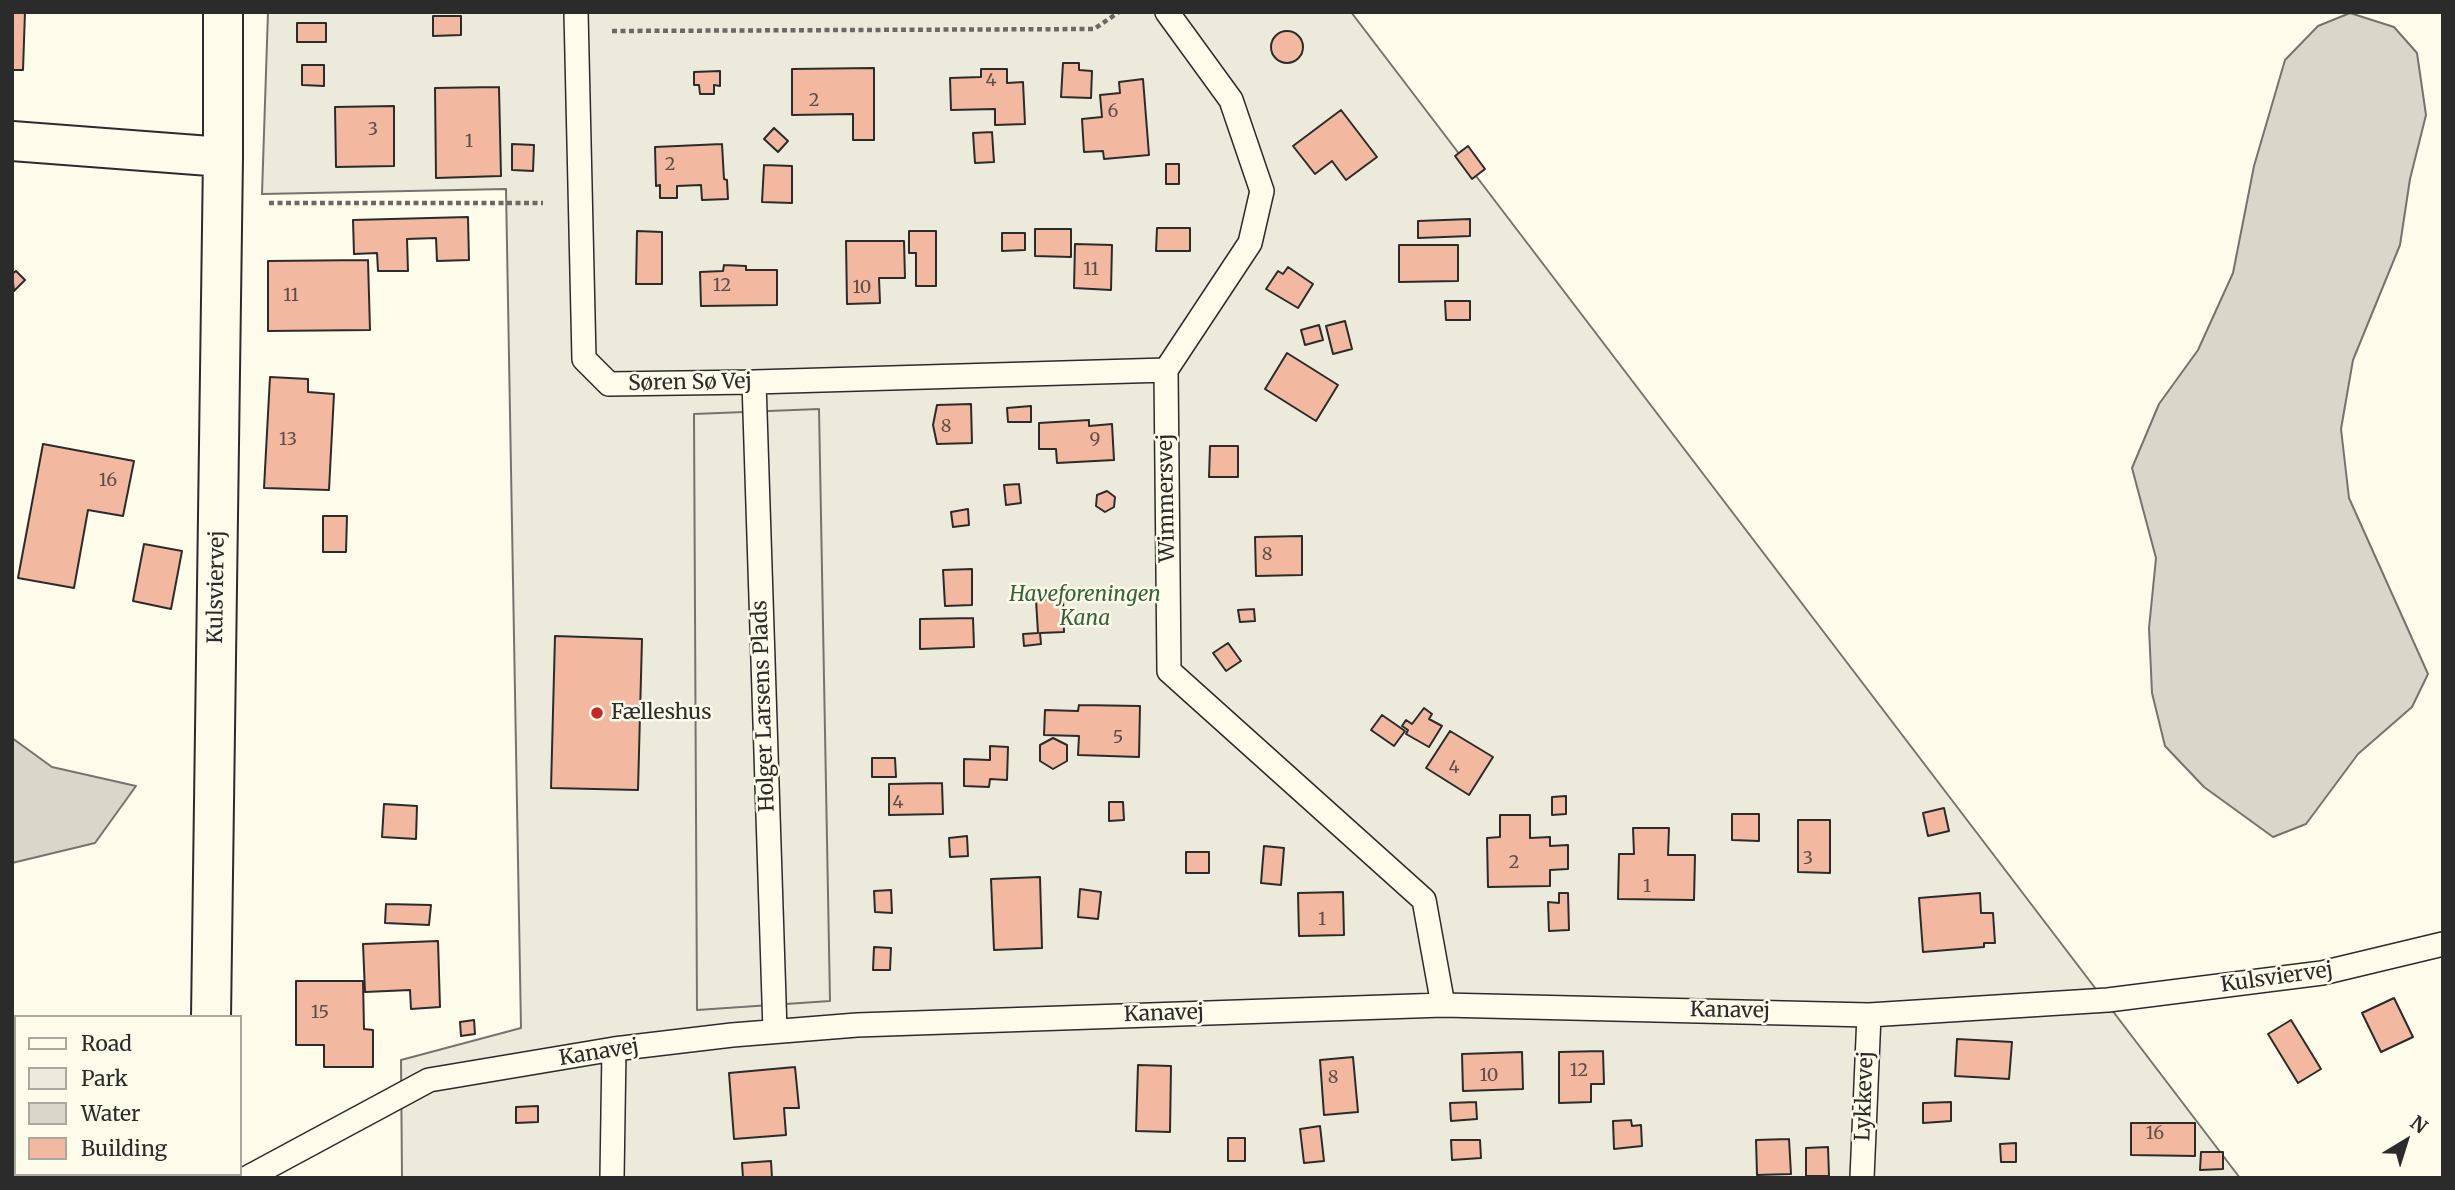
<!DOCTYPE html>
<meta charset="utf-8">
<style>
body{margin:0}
#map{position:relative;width:2455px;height:1190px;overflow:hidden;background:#fdfbea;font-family:Merriweather,serif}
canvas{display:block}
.frame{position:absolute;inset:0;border:14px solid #2b2b2b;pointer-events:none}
.legend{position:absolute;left:14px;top:1015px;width:228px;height:161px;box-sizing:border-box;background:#fdfbea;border:2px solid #a9a89e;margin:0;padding:9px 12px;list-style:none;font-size:21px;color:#2b2b2b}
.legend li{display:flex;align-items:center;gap:14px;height:35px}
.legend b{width:35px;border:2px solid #a9a89e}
.north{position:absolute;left:2371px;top:1106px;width:70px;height:70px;-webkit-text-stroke:5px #fdfbea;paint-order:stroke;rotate:38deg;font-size:19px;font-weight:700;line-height:28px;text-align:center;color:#2b2b2b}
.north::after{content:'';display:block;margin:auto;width:24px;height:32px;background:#2b2b2b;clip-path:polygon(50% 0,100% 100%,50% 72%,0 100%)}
</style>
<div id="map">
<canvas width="2455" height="1190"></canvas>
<div class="frame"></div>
<ul class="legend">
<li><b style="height:9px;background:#fdfbea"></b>Road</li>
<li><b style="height:19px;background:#ecebdb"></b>Park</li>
<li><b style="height:19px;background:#d8d7c9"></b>Water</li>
<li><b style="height:19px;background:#f2b8a0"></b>Building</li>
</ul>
<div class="north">N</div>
</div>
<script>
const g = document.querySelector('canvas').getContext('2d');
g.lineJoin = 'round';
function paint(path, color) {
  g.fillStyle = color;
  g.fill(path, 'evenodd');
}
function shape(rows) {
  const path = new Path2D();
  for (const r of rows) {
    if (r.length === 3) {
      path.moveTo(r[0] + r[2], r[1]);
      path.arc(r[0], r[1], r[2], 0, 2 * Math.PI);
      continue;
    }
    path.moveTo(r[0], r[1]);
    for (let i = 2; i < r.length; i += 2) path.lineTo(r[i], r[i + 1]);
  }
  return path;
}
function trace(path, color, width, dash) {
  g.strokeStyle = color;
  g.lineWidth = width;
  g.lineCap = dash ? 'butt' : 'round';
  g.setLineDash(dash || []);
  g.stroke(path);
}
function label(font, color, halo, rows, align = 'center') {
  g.font = font + ' Merriweather,serif';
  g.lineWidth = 5;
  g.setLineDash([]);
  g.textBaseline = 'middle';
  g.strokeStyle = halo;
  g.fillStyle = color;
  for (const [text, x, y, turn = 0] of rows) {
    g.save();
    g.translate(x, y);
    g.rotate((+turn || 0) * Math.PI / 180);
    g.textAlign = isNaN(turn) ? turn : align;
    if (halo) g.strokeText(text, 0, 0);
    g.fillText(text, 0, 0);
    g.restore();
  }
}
const green = shape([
 [268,12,1351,12,2240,1178,402,1178,401,1060,521,1028,506,189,262,194,268,12]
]);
const parking = shape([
 [819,409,830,1001,697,1010,694,414,819,409]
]);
const water = shape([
 [2350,13,2394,27,2417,53,2426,115,2410,179,2400,245,2353,360,2341,429,2349,498,2428,674,2412,707,2358,754,2306,824,2273,837,2204,787,2165,746,2152,693,2149,628,2156,558,2132,468,2159,404,2198,350,2233,273,2254,166,2285,60,2318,26,2350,13],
 [12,738,52,767,136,786,95,843,12,863,12,738]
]);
const building = shape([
 [12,12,25,12,23,70,12,70,12,12],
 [433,16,461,16,461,35,433,36,433,16],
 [297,23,326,23,326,42,297,42,297,23],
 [1287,47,16],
 [1063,63,1079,63,1079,70,1092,71,1091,98,1061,97,1063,63],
 [302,65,324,65,324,86,302,85,302,65],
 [874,68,874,140,853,140,853,114,792,115,792,69,874,68],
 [981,69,1007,69,1007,83,1023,82,1025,124,995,125,995,109,951,110,950,78,981,77,981,69],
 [720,71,720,86,714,85,714,94,700,94,699,85,694,85,694,72,720,71],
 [1143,79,1149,155,1104,159,1103,151,1084,152,1082,119,1102,117,1100,95,1120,93,1119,82,1143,79],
 [499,87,501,176,436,178,435,88,499,87],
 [394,106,394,166,336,167,335,107,394,106],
 [1341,110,1377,157,1346,180,1332,161,1315,174,1293,146,1341,110],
 [774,128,788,141,778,152,764,139,774,128],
 [992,132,994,162,975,163,973,133,992,132],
 [512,144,534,145,533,171,512,170,512,144],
 [722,144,724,179,727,180,728,199,702,200,701,185,677,186,677,198,660,198,660,185,656,186,655,147,722,144],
 [1468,146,1485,169,1472,179,1455,156,1468,146],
 [1166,164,1179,164,1179,184,1166,184,1166,164],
 [764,165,792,166,792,203,762,202,764,165],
 [468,217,469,260,437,261,436,238,407,239,408,271,378,271,377,253,354,254,353,220,468,217],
 [1470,219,1470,236,1418,238,1418,221,1470,219],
 [1157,228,1190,228,1190,251,1156,251,1157,228],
 [1035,229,1071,229,1071,257,1035,256,1035,229],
 [637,231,662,232,662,284,636,284,637,231],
 [909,231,936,231,936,286,916,286,916,253,909,253,909,231],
 [1002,233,1025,233,1025,250,1002,251,1002,233],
 [846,241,904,241,905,278,879,278,880,303,847,304,846,241],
 [1075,244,1112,245,1111,290,1074,288,1075,244],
 [1399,245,1458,245,1458,281,1399,282,1399,245],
 [368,260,370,330,268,331,268,261,368,260],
 [724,265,746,266,746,270,777,270,777,305,701,306,700,272,723,271,724,265],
 [1288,267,1313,284,1298,308,1266,289,1278,271,1283,274,1288,267],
 [16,271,25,280,14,291,12,274,16,271],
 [1445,301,1470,301,1470,320,1446,320,1445,301],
 [1345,321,1352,349,1333,354,1326,326,1345,321],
 [1319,325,1323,340,1305,345,1301,330,1319,325],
 [1287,353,1338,385,1316,421,1265,389,1287,353],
 [270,377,308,379,308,392,334,394,329,490,264,488,270,377],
 [971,404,972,443,937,444,933,425,937,405,971,404],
 [1031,406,1031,422,1008,422,1007,408,1031,406],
 [1089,420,1089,426,1112,424,1114,460,1057,463,1056,449,1039,449,1039,423,1089,420],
 [43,444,134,461,123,516,88,510,74,588,18,578,43,444],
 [1210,446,1238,446,1238,477,1209,477,1210,446],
 [1019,484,1021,503,1006,505,1004,485,1019,484],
 [1107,491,1115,497,1114,507,1105,512,1096,506,1097,495,1107,491],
 [968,509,969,525,953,527,951,512,968,509],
 [323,516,347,516,346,552,323,552,323,516],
 [1302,536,1302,575,1256,576,1255,537,1302,536],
 [144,544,182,551,171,609,133,601,144,544],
 [972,569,972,605,945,606,943,570,972,569],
 [1063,598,1064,632,1040,633,1041,644,1024,646,1023,634,1038,633,1036,600,1063,598],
 [1254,609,1255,621,1240,622,1238,610,1254,609],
 [973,618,974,647,920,649,920,619,973,618],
 [555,636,642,639,638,790,551,788,555,636],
 [1228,643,1241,661,1226,671,1213,653,1228,643],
 [1079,705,1140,706,1139,757,1078,755,1079,736,1044,735,1045,710,1078,711,1079,705],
 [1424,708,1432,714,1429,719,1442,726,1429,747,1406,734,1408,730,1402,726,1406,720,1412,724,1424,708],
 [1382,715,1405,731,1394,746,1371,730,1382,715],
 [1450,731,1493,757,1469,795,1426,768,1450,731],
 [1053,738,1067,745,1067,761,1053,769,1040,761,1040,745,1053,738],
 [990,746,1008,747,1007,780,990,779,989,787,964,786,964,759,990,760,990,746],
 [872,758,895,758,896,777,872,777,872,758],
 [942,783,943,814,889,815,889,784,942,783],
 [1566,796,1566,814,1552,815,1552,797,1566,796],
 [1109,802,1123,802,1124,820,1109,821,1109,802],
 [384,804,417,806,416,839,382,837,384,804],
 [1944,808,1949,831,1928,836,1923,813,1944,808],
 [1732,814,1759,814,1759,841,1732,840,1732,814],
 [1500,815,1530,815,1530,838,1550,837,1550,846,1568,845,1568,869,1550,870,1550,886,1488,887,1487,838,1500,837,1500,815],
 [1798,820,1830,820,1830,873,1798,872,1798,820],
 [1633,828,1669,828,1668,855,1695,855,1694,900,1618,899,1619,854,1634,854,1633,828],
 [967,836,968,856,950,857,949,838,967,836],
 [1264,846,1284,848,1281,885,1261,883,1264,846],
 [1186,852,1209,852,1209,873,1186,873,1186,852],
 [1040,877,1042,948,994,950,991,879,1040,877],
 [1080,889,1101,892,1098,919,1078,917,1080,889],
 [891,890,892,913,875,912,874,891,891,890],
 [1343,892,1344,935,1299,936,1298,893,1343,892],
 [1559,893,1568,893,1569,930,1549,931,1548,902,1559,903,1559,893],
 [1980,893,1981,913,1993,913,1995,943,1984,943,1984,947,1923,952,1919,898,1980,893],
 [386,904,431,905,429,925,385,923,386,904],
 [438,941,440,1007,411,1009,410,990,365,992,363,944,438,941],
 [874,947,891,948,890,970,873,970,874,947],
 [296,981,363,981,364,1029,373,1030,373,1067,324,1067,324,1045,296,1045,296,981],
 [2394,998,2413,1037,2381,1052,2362,1013,2394,998],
 [474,1020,475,1034,461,1036,460,1022,474,1020],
 [2291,1020,2321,1069,2298,1083,2268,1034,2291,1020],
 [1957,1039,2012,1042,2009,1079,1955,1076,1957,1039],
 [1603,1051,1604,1084,1591,1084,1591,1102,1559,1103,1559,1052,1603,1051],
 [1522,1052,1523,1089,1463,1091,1462,1054,1522,1052],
 [1353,1057,1358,1112,1324,1115,1320,1060,1353,1057],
 [1138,1065,1171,1066,1170,1132,1136,1131,1138,1065],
 [795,1067,799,1108,784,1108,786,1135,734,1139,729,1073,795,1067],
 [1476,1102,1477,1119,1451,1121,1450,1103,1476,1102],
 [1951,1102,1951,1121,1923,1123,1923,1103,1951,1102],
 [538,1106,538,1122,516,1123,516,1107,538,1106],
 [1631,1120,1632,1126,1641,1125,1642,1146,1614,1149,1613,1121,1631,1120],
 [2131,1123,2195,1123,2195,1156,2131,1155,2131,1123],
 [1320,1126,1324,1161,1304,1163,1300,1129,1320,1126],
 [1228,1138,1245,1138,1245,1161,1228,1161,1228,1138],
 [1789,1139,1791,1174,1757,1175,1756,1140,1789,1139],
 [1451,1140,1480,1140,1481,1158,1452,1160,1451,1140],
 [2016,1143,2016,1162,2001,1162,2000,1144,2016,1143],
 [1828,1147,1829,1176,1806,1176,1806,1148,1828,1147],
 [2201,1152,2223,1152,2223,1169,2200,1170,2201,1152],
 [771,1161,772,1178,743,1178,742,1163,771,1161]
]);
const path = shape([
 [612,31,1094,29,1119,12],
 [269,203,543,203]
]);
const lane = shape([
 [576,12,584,359,609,384,754,382,1166,370],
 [1167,12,1231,100,1262,191,1250,243,1166,370,1169,671,1424,900,1443,1005],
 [754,382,775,1031],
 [247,1178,429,1080,614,1049,732,1035,857,1025,1443,1005,1869,1015,2108,1000,2322,973,2443,944],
 [612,1178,614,1049],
 [1862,1178,1869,1015]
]);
const secondary = shape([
 [12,141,223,157],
 [211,1017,223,157,223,12],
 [209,1178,209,1174]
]);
const markers = [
 [597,713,7,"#c62828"]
];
const numberNames = [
 ["4",991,81],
 ["2",814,101],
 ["6",1113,112],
 ["3",373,130],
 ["1",469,142],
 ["2",670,165],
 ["11",1091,270],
 ["12",722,286],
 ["10",862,288],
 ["11",291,296],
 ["8",946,427],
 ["13",288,440],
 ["9",1095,440],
 ["16",108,481],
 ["8",1267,555],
 ["5",1118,738],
 ["4",1454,768],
 ["4",898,803],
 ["3",1808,859],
 ["2",1514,863],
 ["1",1647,887],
 ["1",1322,920],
 ["15",320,1013],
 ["12",1579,1071],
 ["10",1489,1076],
 ["8",1333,1078],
 ["16",2155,1134]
];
const streetNames = [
 ["Søren Sø Vej",690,383,-1],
 ["Wimmersvej",1167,498,-91],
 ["Kulsviervej",217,587,-89],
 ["Holger Larsens Plads",764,706,-92],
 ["Kulsviervej",2277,978,-8],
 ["Kanavej",1730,1011,1],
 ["Kanavej",1164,1014,-2],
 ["Kanavej",599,1053,-9],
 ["Lykkevej",1865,1096,-88]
];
const parkNames = [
 ["Haveforeningen",1085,595],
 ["Kana",1085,619]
];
const poiNames = [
 ["Fælleshus",611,713]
];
paint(green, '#ecebdb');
trace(green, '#74746e', 2);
paint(parking, '#eceadb');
trace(parking, '#74746e', 2);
paint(water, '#d8d7c9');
trace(water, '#74746e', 2);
paint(building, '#f2b8a0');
trace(building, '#2b2b2b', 2);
trace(lane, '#2b2b2b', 26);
trace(secondary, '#2b2b2b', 42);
trace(path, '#6a6964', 4.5, [5, 3.5]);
trace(lane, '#fdfbea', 23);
trace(secondary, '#fdfbea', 38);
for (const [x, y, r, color] of markers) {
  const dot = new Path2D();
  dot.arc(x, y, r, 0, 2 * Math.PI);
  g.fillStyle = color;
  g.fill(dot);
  trace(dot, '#fdfbea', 2.5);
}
label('18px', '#5d4e48', null, numberNames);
label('21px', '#2b2b2b', '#fdfbea', streetNames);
label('italic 21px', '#34623c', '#fdfbea', parkNames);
label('21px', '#2b2b2b', '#fdfbea', poiNames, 'left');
</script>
